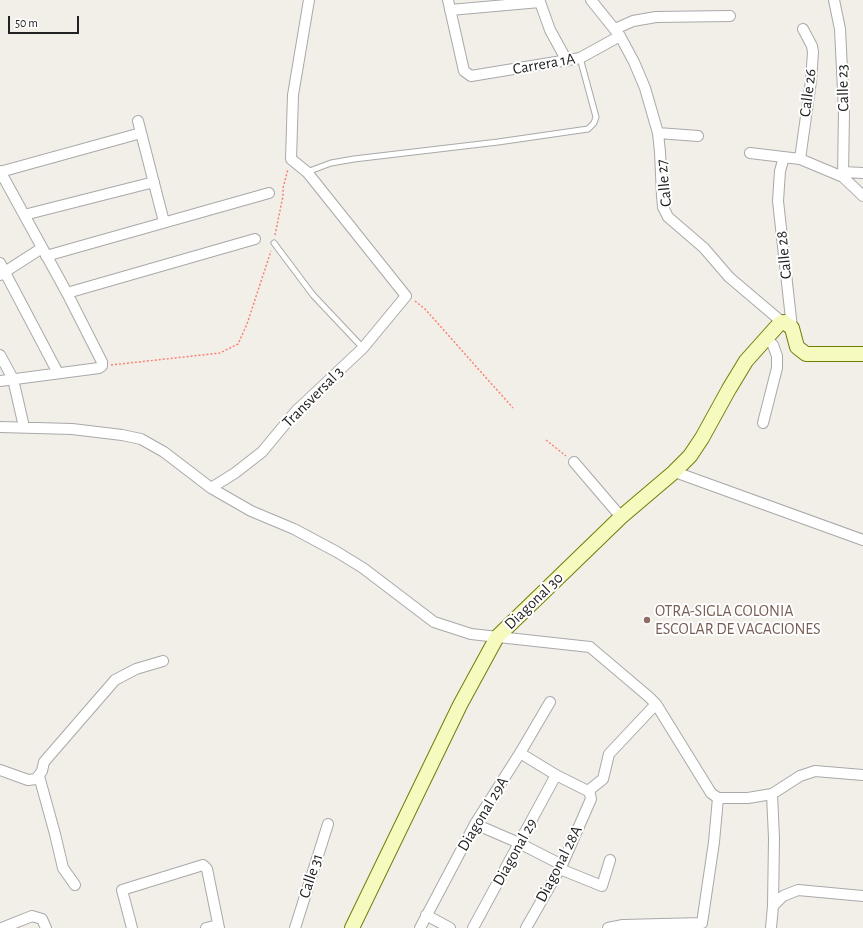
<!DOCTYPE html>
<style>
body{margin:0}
#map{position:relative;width:863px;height:928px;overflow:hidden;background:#f2efe9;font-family:"Alegreya Sans",sans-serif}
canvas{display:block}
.scale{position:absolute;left:8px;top:16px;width:71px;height:18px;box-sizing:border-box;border:2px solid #222;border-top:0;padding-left:5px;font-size:12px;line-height:14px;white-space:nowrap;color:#222;-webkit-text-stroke:3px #fff;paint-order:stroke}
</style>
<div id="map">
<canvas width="863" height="928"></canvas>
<div class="scale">50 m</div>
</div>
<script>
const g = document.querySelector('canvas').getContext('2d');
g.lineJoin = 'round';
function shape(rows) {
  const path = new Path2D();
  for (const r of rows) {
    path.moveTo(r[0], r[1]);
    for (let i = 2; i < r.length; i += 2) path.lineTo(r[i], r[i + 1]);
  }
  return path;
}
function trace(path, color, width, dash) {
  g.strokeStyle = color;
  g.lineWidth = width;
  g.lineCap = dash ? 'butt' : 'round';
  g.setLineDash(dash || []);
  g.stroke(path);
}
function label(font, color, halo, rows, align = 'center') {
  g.font = font + ' "Alegreya Sans",sans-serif';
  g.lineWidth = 4;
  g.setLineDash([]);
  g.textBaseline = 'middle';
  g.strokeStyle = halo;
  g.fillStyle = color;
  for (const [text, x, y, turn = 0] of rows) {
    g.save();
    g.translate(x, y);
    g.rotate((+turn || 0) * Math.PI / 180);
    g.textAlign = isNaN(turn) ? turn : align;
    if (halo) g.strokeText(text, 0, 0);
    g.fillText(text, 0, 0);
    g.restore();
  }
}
const path = shape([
 [275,235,283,196,283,188,288,169],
 [415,301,425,309,513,408],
 [111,365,220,353,238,344,247,324,271,251],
 [546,440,566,456]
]);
const lane = shape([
 [307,172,331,163,354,159,498,142,588,129,594,123,596,117,580,58],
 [274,243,313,295,363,348]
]);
const street = shape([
 [448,0,464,71,471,76,580,58,620,36],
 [591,0,620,36,634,62,645,88,658,133,660,152,662,196,663,207,668,217,704,248,729,277,782,322],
 [834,0,840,29,844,111,843,177],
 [450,10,540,2,550,30,567,61],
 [615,29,633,21,656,17,730,16],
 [138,121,164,222],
 [658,133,698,136],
 [750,153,800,159,843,177,863,196],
 [784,157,780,171,778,201,792,328],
 [800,159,811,81,813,52,812,46,803,29],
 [0,171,67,293,102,362,102,366,99,368,0,381],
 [0,172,141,133],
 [843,172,863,173],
 [24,215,154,182],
 [46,256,269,193],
 [0,263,58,373],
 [0,275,42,248],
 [67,293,255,239],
 [0,355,13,379,24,427],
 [763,423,777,368,777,356,773,345,767,339],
 [0,427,72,429,122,435,141,439,164,452,211,488,251,511,294,529,337,552,363,568,434,622,471,634,590,647,649,697,656,704,711,793,718,798,748,798,772,794,800,776,815,771,863,775],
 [574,462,621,517],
 [675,472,863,540],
 [211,488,235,473,262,452,296,411,363,348,406,296,307,172,291,159,293,95,309,0],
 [520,753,556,775,588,791,590,794,591,799,562,865,526,928],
 [0,770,28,780,36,779,42,771,44,762,115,680,136,669,163,661],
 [39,776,55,834,63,868,75,885],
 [588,791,603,779,609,754,656,704],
 [475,824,519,843,562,865],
 [560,869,602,886,610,860],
 [773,906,783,896,798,890,863,896],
 [426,915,450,928],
 [2,928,32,916,42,919,46,928],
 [132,928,122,890,203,865,207,869,219,928],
 [206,928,218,925],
 [295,928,328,824],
 [420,928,475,824,520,753,550,702],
 [473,928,556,775],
 [608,928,623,925,702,923,714,842,718,798],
 [771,928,773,906,774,838,772,794]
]);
const secondary = shape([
 [352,928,460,705,497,637,621,517,674,472,690,456,702,438,729,389,746,361,780,323,784,322,792,328,797,347,806,354,863,354]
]);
const markers = [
 [647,620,4,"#8d6e63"]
];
const streetNames = [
 ["Carrera 1A",544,64,-10],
 ["Calle 23",843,88,-92],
 ["Calle 26",808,93,-83],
 ["Calle 27",664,183,-96],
 ["Calle 28",784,255,-96],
 ["Transversal 3",313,397,-45],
 ["Diagonal 30",534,601,-44],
 ["Diagonal 29A",483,814,-59],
 ["Diagonal 29",515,852,-61],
 ["Diagonal 28A",559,864,-63],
 ["Calle 31",311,876,-72]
];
const educationNames = [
 ["OTRA-SIGLA COLONIA",655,611],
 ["ESCOLAR DE VACACIONES",655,629]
];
trace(lane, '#a9a9a9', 7);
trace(street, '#a9a9a9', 12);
trace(secondary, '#707d05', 16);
trace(path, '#fa8072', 1.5, [2, 2]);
trace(lane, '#fff', 5);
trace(street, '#fff', 10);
trace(secondary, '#f7fabf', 14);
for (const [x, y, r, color] of markers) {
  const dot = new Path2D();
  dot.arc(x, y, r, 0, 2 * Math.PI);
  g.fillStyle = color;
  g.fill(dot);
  trace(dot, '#fff', 1.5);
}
label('16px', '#222', '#fff', streetNames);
label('16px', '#785e54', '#fff', educationNames, 'left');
</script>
